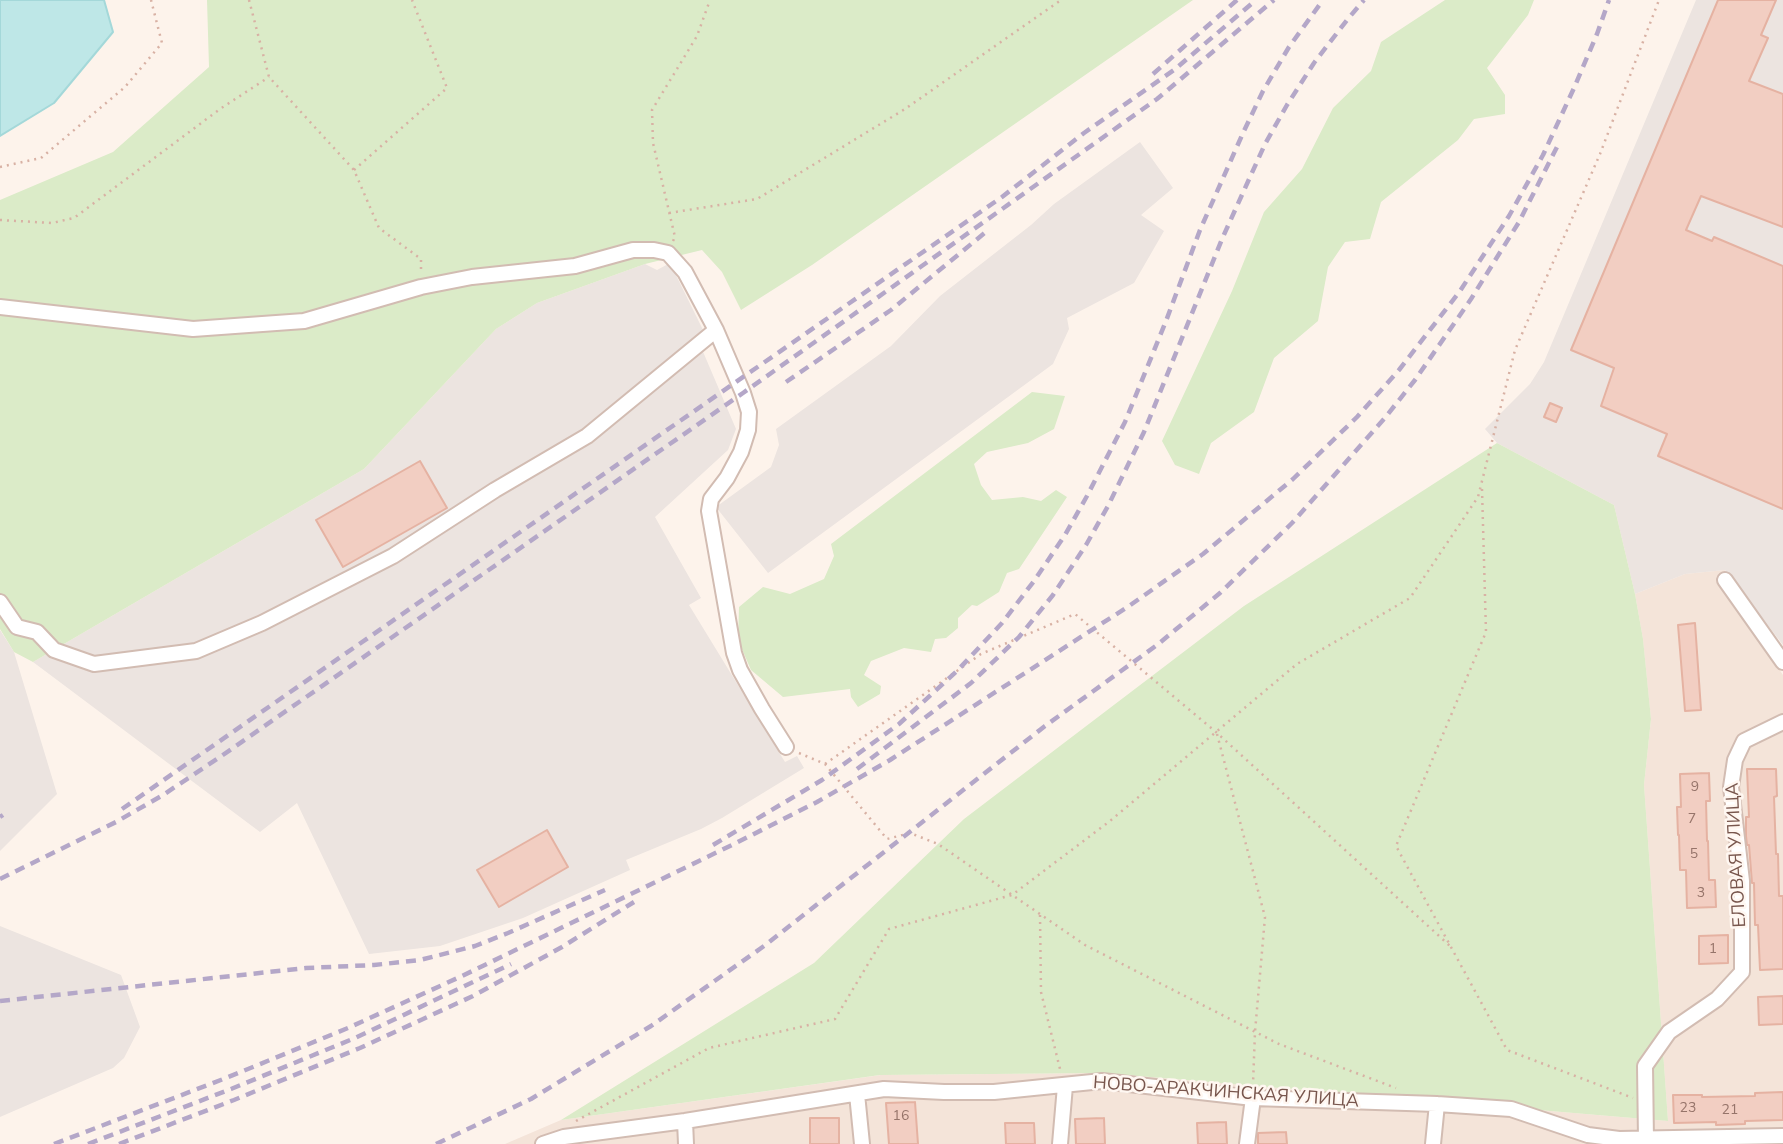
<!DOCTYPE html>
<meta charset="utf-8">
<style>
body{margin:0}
canvas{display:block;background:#fdf3eb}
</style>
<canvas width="1783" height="1144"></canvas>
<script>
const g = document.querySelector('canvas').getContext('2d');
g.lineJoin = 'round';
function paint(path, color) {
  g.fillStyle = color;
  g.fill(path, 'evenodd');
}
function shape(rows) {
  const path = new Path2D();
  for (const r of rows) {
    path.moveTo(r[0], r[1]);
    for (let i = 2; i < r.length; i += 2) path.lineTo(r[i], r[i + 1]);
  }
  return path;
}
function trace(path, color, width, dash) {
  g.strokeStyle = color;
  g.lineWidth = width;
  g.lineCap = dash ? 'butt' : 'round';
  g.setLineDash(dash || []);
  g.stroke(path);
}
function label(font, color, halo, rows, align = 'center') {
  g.font = font + ' "Nunito Sans",sans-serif';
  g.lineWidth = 5;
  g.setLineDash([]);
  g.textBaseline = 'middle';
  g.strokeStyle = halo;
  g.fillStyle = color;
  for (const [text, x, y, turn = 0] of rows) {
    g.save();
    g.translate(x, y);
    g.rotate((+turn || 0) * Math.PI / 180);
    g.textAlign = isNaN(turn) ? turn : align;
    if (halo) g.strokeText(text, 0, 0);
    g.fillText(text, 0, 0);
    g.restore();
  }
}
const residential = shape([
 [1725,570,1720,582,1783,675,1783,1144,505,1144,561,1120,881,1075,1103,1073,1668,1121,1644,785,1651,719,1643,639,1635,594,1685,574]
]);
const industrial = shape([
 [1696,0,1783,0,1783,645,1725,570,1685,574,1635,594,1614,505,1497,443,1485,429,1530,384,1544,362],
 [1140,142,1173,188,1141,215,1164,231,1134,283,1067,318,1069,329,1053,364,768,573,716,507,771,467,779,445,776,429,891,346,940,296,1031,225,1054,204],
 [670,263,705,334,698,340,736,429,728,450,655,517,701,598,689,605,785,762,797,756,804,768,722,818,701,829,626,860,630,870,523,918,440,946,369,954,297,803,260,832,33,662,364,469,496,329,537,303,645,264,657,270],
 [0,630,14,652,57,794,0,851],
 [0,926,121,975,140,1027,124,1058,113,1068,0,1117]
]);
const green = shape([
 [207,0,1193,0,812,265,741,310,722,272,702,250,645,264,537,303,496,329,364,469,33,662,14,652,0,629,0,200,113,152,209,67],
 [1445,0,1534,0,1528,15,1487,68,1505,95,1505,114,1474,119,1458,140,1381,202,1370,239,1345,242,1328,267,1318,321,1274,358,1254,412,1211,443,1199,474,1175,465,1162,441,1232,291,1264,212,1302,169,1333,108,1371,71,1381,42],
 [1032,392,1065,396,1054,429,1028,443,987,452,974,464,981,485,992,500,1023,497,1041,501,1056,490,1067,497,1019,569,1007,573,999,592,977,606,972,605,958,618,958,628,946,638,935,639,931,652,904,648,871,661,864,675,881,686,880,694,858,707,851,697,850,689,783,697,751,670,738,640,739,607,763,587,790,594,824,579,834,556,831,544],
 [1497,443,1614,505,1635,594,1643,639,1651,719,1644,785,1668,1121,1103,1073,880,1075,561,1120,814,963,964,819,1244,606]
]);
const water = shape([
 [0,0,104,0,113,32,54,103,0,136,0,0]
]);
const building = shape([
 [1718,0,1776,0,1761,35,1768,38,1749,81,1783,94,1783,227,1701,196,1686,230,1712,241,1714,237,1783,266,1783,509,1658,456,1667,434,1601,406,1614,368,1571,350,1718,0],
 [1550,403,1562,408,1556,422,1544,417,1550,403],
 [420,461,447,508,343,567,316,520,420,461],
 [1695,623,1701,710,1685,711,1678,625,1695,623],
 [1747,769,1776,769,1777,796,1774,797,1776,854,1778,854,1779,896,1783,896,1783,969,1760,970,1758,925,1755,925,1754,883,1752,883,1749,845,1747,845,1746,836,1746,817,1749,817,1747,769],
 [1709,773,1710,801,1706,801,1707,841,1708,841,1709,880,1715,880,1716,907,1687,908,1686,870,1680,870,1679,835,1678,835,1677,807,1681,807,1680,774,1709,773],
 [547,830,568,867,499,907,477,870,547,830],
 [1728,935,1728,963,1699,964,1699,936,1728,935],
 [1783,996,1783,1024,1759,1025,1758,997,1783,996],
 [1783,1092,1783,1120,1745,1121,1745,1124,1716,1125,1716,1122,1674,1123,1673,1095,1702,1095,1702,1097,1755,1096,1755,1093,1783,1092],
 [915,1102,918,1144,889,1144,886,1103,915,1102],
 [810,1118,839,1118,839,1144,810,1144,810,1118],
 [1104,1118,1105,1144,1076,1144,1075,1119,1104,1118],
 [1226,1122,1227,1144,1198,1144,1197,1123,1226,1122],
 [1005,1123,1034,1123,1035,1144,1006,1144,1005,1123],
 [1286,1132,1287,1144,1258,1144,1258,1133,1286,1132]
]);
const path = shape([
 [249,0,269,77,354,170,379,228,421,259,421,273],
 [0,167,41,158,125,87,162,43,151,0],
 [354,170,447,88,412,0],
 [669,213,757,199,905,109,1061,0],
 [0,220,52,223,74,218,220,109,269,77],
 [673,241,675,237,653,143,652,110,697,36,710,0],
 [1482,489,1486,632,1396,846,1507,1050,1633,1098],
 [1217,734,1265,917,1255,1032,1253,1084],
 [799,753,825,764,887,839,910,833,938,844,1085,945,1279,1044,1396,1088],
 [825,764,981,654,1075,614,1216,732,1450,946],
 [1040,915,1041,992,1061,1073],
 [576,1121,709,1048,835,1019,889,929,1012,895,1110,821,1297,664,1410,598,1478,497,1515,350,1600,154,1659,0]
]);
const minor = shape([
 [0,307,193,329,304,321,421,287,472,277,575,266,633,250,654,250,668,253,685,272,716,330,743,393,749,412,748,430,741,452,727,478,711,499,709,511,734,653,740,670,762,709,786,747],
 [1725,580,1783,662],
 [0,602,17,627,37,632,54,650,94,664,196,651,262,623,393,556,495,490,587,436,716,330],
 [857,1094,862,1144],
 [685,1121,686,1144],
 [1646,1140,1645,1066,1669,1032,1717,999,1742,972,1742,881,1731,787,1735,760,1744,741,1783,722],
 [543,1144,564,1137,685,1121,884,1089,944,1092,994,1092,1102,1081,1253,1098,1437,1104,1511,1109,1588,1135,1619,1139,1783,1136],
 [1060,1144,1065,1086],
 [1247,1144,1253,1098],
 [1433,1144,1437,1104]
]);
const rail = shape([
 [1153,74,1237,0],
 [786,382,891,310,987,231],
 [857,769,971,683,1019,637,1053,595,1086,545,1108,506,1144,432,1222,239,1265,144,1287,105,1314,63,1347,20,1364,0],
 [122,809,1002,197,1084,133,1174,70,1256,0],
 [0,817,3,815],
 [713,845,822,780,899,724,958,670,1002,623,1034,581,1065,535,1087,496,1125,422,1166,321,1200,230,1243,133,1263,91,1289,47,1323,0],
 [0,879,116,822,163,795,220,757,743,393,1157,99,1274,0],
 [0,1001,306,968,374,965,420,960,475,946,508,933,605,890],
 [54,1144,226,1078,348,1028,462,976,736,843,817,802,890,760,1129,606,1203,554,1293,479,1357,417,1399,370,1460,291,1509,216,1543,155,1574,88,1597,34,1609,0],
 [88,1144,231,1089,355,1038,511,964],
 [119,1144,234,1100,360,1048,473,996,562,947,634,902],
 [436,1144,531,1099,651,1026,764,946,1045,726,1157,645,1220,593,1292,523,1384,419,1415,380,1471,299,1519,222,1560,141]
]);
const numberNames = [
 ["9",1695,788],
 ["7",1692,820],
 ["5",1694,855],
 ["3",1701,894],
 ["1",1713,950],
 ["23",1688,1109],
 ["21",1730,1111],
 ["16",901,1117]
];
const streetNames = [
 ["ЕЛОВАЯ УЛИЦА",1737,855,-93],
 ["НОВО-АРАКЧИНСКАЯ УЛИЦА",1226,1093,4]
];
paint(residential, '#f4e4d9');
paint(industrial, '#ece4e0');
paint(green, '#dbebc8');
paint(water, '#bee7e7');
trace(water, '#a4d8d9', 2);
paint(building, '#f2cec2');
trace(building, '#e5b2a2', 2);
trace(minor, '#d2bcb2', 18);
trace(path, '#d8b1a4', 2.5, [2, 5]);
trace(minor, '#fff', 14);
trace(rail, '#b4a7c8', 4.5, [10, 7]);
label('14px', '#96746a', null, numberNames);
label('18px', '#78564d', '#fff7f1', streetNames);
</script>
